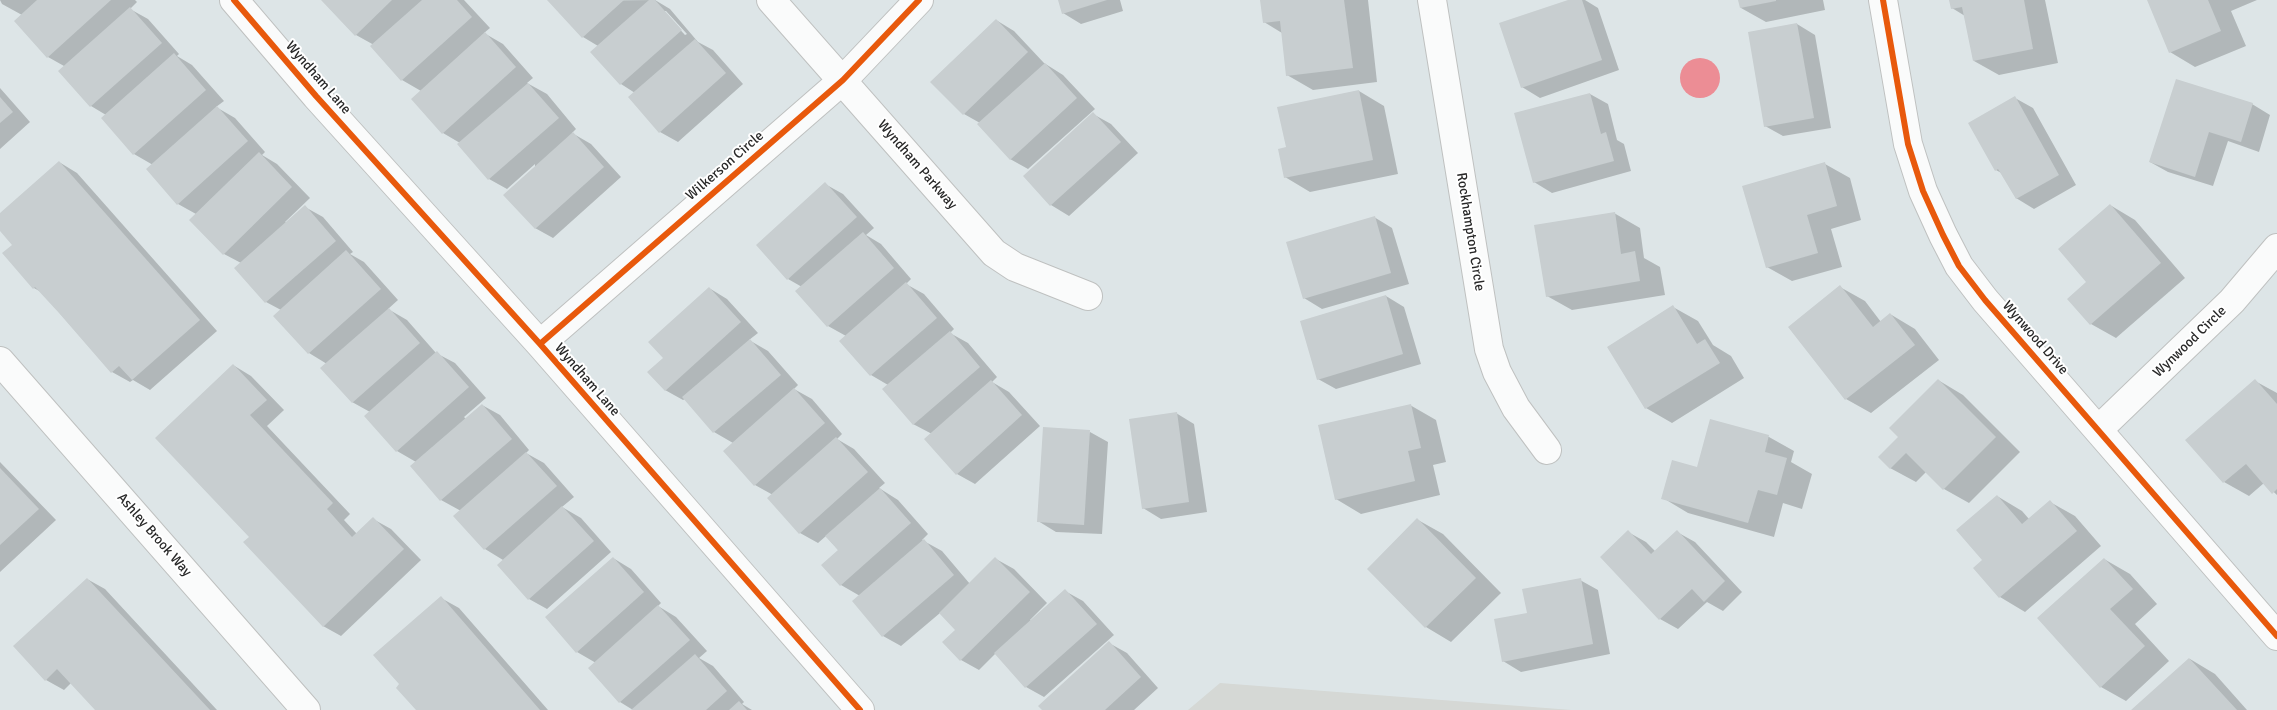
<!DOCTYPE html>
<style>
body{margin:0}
canvas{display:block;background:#dde5e7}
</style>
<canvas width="2277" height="710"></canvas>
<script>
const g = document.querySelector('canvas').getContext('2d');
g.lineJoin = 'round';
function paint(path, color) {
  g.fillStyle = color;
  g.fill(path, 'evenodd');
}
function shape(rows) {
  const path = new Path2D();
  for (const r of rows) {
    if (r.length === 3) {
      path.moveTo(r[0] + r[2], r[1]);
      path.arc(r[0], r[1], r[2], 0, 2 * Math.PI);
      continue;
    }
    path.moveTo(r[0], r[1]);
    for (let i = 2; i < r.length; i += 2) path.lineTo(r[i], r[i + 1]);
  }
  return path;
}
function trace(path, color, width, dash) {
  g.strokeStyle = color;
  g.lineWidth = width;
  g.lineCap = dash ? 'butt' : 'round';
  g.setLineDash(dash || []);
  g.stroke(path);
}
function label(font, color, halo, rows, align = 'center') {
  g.font = font + ' Signika,sans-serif';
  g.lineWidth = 4;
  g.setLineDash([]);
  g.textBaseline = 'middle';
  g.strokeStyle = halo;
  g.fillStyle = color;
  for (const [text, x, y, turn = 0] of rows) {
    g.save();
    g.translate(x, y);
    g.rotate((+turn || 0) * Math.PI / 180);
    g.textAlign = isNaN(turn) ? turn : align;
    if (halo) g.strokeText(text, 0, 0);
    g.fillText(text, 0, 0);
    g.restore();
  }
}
const industrial = shape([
 [1220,683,1572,710,1188,710]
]);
const water = shape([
 [1700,78,20]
]);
const shadow = shape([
 [0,0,135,0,137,2,130,9,148,19,179,54,177,56,192,65,224,101,216,107,235,118,265,152,262,155,277,164,310,198,285,222,287,223,305,207,323,217,353,252,350,254,364,262,398,300,388,309,407,320,436,353,455,363,486,398,464,417,466,419,482,405,500,415,529,450,526,453,544,463,574,497,562,507,581,518,611,552,547,609,529,599,503,560,485,549,461,511,441,500,416,462,397,451,370,412,352,402,327,364,309,353,281,310,266,302,241,263,224,254,196,214,178,204,153,165,134,154,106,115,91,106,64,66,48,57,22,15,2,4],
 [323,0,464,0,490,28,484,33,503,44,533,78,527,83,547,94,576,129,572,133,591,144,621,177,553,238,535,228,535,164,507,189,489,179,460,143,443,133,413,99,421,91,402,80,374,45,356,35],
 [655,0,670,9,698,42,713,50,743,84,678,142,660,132,635,93,621,84,598,46,583,37,549,1],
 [663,11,666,11,687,34,685,35],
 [1059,0,1120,0,1123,11,1081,24,1063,13],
 [1261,0,1368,0,1377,82,1313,90,1287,75,1282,33,1264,22],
 [1572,0,1585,0,1598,8,1619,70,1540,98,1522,87],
 [1740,0,1823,0,1825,10,1766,22,1741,8],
 [1950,0,2045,0,2058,63,1999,75,1974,61,1965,16,1952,8],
 [2148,0,2257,0,2231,11,2246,46,2195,67,2170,52],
 [996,20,1014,31,1044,63,1063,75,1095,109,1028,169,1010,159,980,123,964,114],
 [1797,24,1815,35,1831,128,1783,136,1765,126],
 [0,88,30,122,0,149],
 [1359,91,1384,106,1398,174,1310,192,1285,177],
 [1590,94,1608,104,1617,140,1624,144,1631,171,1552,193,1534,182],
 [2015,98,2033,108,2076,185,2034,209,2016,198,2003,174,1996,170],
 [2252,104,2270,115,2259,152,2228,141,2213,186,2168,172,2150,162],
 [1093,114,1111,124,1138,153,1069,216,1051,205,1025,176],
 [59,162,77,173,217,331,150,390,133,380,130,382,112,372,41,292,34,288,14,245,0,230,0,215],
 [1825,164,1850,178,1861,220,1831,229,1842,267,1792,281,1767,267],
 [825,184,843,194,874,228,866,235,881,244,911,279,906,284,924,294,954,329,950,333,968,343,997,377,992,382,1009,392,1040,426,975,484,957,474,932,434,913,424,888,385,871,375,846,336,828,326,802,287,788,279],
 [2110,205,2135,220,2185,278,2116,338,2091,324,2088,282],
 [1614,213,1640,228,1644,258,1660,267,1665,295,1572,310,1547,296],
 [1374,217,1392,228,1409,284,1322,309,1304,298],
 [1840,287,1865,301,1881,322,1890,314,1915,329,1939,360,1871,413,1846,399],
 [709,288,727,299,758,333,749,340,768,351,798,385,794,389,812,399,842,434,837,439,854,449,885,483,879,488,898,500,928,534,922,540,942,551,970,584,996,559,1014,569,1047,603,1030,620,1032,621,1065,591,1083,601,1114,635,1044,697,1026,687,996,653,979,670,961,660,957,630,940,613,901,646,883,636,854,601,860,596,841,585,839,551,826,536,818,543,800,533,773,495,755,485,733,443,714,432,685,399,683,400,665,390,664,358],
 [1386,296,1404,307,1421,364,1336,389,1318,379],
 [1673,307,1698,321,1713,345,1731,356,1744,378,1672,423,1646,408,1608,347],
 [233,365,251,376,284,410,267,426,350,514,344,520,357,534,373,519,391,529,421,560,341,636,323,626,251,537],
 [1938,380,1963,395,2020,452,1969,503,1944,489,1926,472,1916,482,1890,468,1900,437],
 [2255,381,2277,393,2277,495,2264,483,2249,496,2224,482],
 [1410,405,1436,420,1446,462,1433,465,1440,495,1361,514,1336,499],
 [1176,413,1194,424,1207,512,1161,519,1143,508],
 [1711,420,1769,437,1794,451,1791,462,1812,474,1802,509,1783,503,1774,537,1688,513,1663,498,1698,468],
 [1090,432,1108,442,1102,534,1056,532,1038,521],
 [0,462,56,520,0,572],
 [1997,496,2022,511,2029,519,2050,502,2075,516,2101,546,2025,612,2000,597,1984,560],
 [1418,520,1443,534,1501,593,1451,642,1426,627],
 [1628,532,1646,542,1656,552,1677,532,1695,542,1742,592,1723,611,1707,602,1678,629,1660,619,1601,557],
 [613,558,631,569,661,603,658,606,676,617,707,651,699,658,713,666,744,702,742,704,752,710,633,710,620,702,590,668,596,663,577,652],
 [2104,559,2130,574,2157,604,2135,624,2169,661,2126,701,2101,687],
 [87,579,105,589,217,710,96,710,71,683,64,690,46,680],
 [1580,580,1598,590,1610,654,1521,672,1503,661,1528,614],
 [441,598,459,608,548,710,417,710],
 [1109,643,1127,653,1158,688,1134,710,1043,710],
 [2190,659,2215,674,2247,710,2133,710]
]);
const building = shape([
 [37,0,111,0,47,58,14,21],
 [321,0,392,0,355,36],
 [422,0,457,0,472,17,401,81,370,46],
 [547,0,624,0,582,38],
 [649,0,655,0,682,30,620,85,590,52],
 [1058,0,1107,0,1062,14],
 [1260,0,1344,0,1353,68,1286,76,1280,21,1263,23],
 [1568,0,1582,0,1602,60,1521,88,1499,23],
 [1738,0,1776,0,1776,1,1740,8],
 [1949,0,2024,0,2033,49,1973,61,1962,7,1951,9],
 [2147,0,2208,0,2221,31,2169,53],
 [130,7,162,43,90,107,58,71],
 [996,19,1028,52,963,115,930,82],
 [1797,23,1814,118,1764,127,1748,32],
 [485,32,516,67,442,134,411,99],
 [695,39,726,73,659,133,628,97],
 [174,53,206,90,133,155,101,118],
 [1045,63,1077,98,1010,160,977,124],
 [2176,79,2253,103,2241,142,2209,132,2195,177,2149,162],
 [528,83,559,118,488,180,457,144],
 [1359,90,1373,160,1284,178,1278,149,1286,147,1277,107],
 [1590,93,1601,134,1606,132,1614,161,1533,183,1514,113],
 [2015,96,2059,175,2016,199,1998,169,1995,171,1968,123],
 [0,97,13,112,0,123],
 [217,106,248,141,177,205,146,169],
 [1093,112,1121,142,1050,206,1023,176],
 [573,132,604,167,535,229,503,195],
 [259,152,292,187,223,255,189,220],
 [59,161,200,320,132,380,119,366,111,373,59,313,35,287,33,289,2,253,12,245,0,231,0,213],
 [1825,162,1837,206,1807,215,1818,253,1766,268,1742,186],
 [825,182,857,217,787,280,756,245],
 [2110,204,2161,263,2090,325,2067,299,2086,282,2058,249],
 [305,205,336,241,265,303,234,268],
 [1615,212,1621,254,1635,251,1640,281,1546,297,1534,225],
 [1375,216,1391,273,1303,299,1286,242],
 [863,232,894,268,827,327,795,291],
 [346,250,381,289,308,354,273,316],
 [906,282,937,318,870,376,839,341],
 [1840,285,1873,327,1890,313,1915,345,1845,400,1788,327],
 [709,287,741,322,665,391,647,372,663,358,648,342],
 [1386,295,1403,354,1317,380,1300,321],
 [1673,305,1697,344,1705,339,1720,363,1645,409,1607,347],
 [389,308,420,343,352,403,320,368],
 [950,331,980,367,913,425,882,389],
 [750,339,781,375,713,433,682,397],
 [437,351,469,387,396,452,364,416],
 [233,364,267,400,250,415,333,503,327,509,352,537,373,517,404,549,323,627,243,542,249,537,155,438],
 [1938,379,1996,437,1943,490,1906,453,1890,469,1878,457,1898,437,1889,428],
 [2255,379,2277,404,2277,489,2272,494,2246,464,2223,483,2185,440],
 [991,380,1022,415,956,475,924,439],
 [794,388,825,423,754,486,723,451],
 [482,404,512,439,440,501,410,466],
 [1411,404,1421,448,1408,451,1415,481,1335,500,1318,425],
 [1177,412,1189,502,1142,509,1129,419],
 [1710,419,1769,435,1765,452,1787,458,1777,495,1758,490,1748,523,1661,499,1672,460,1697,467],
 [1043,427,1090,430,1084,525,1037,522],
 [836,437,868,472,799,534,767,498],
 [526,452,557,486,484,550,453,516],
 [0,468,39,509,0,545],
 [880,488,911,523,840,586,821,565,838,550,825,536],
 [1997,495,2022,524,2050,500,2077,531,1999,598,1973,568,1982,560,1956,530],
 [562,506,594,541,528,600,497,565],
 [1417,518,1476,578,1425,628,1367,569],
 [1628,530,1651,554,1677,530,1725,581,1704,602,1692,589,1659,620,1600,557],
 [924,539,954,575,882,637,852,601],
 [613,557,644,592,576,653,545,617],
 [995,557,1030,592,960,661,942,642,955,630,939,613],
 [2104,558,2133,589,2110,609,2145,646,2100,688,2037,618],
 [87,578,210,710,95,710,57,669,45,681,13,646],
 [1581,578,1593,644,1502,662,1494,619,1527,613,1522,589],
 [1065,589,1097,624,1025,688,994,653],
 [441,596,540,710,416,710,396,688,399,684,373,655],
 [658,605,690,640,619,703,588,668],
 [1109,641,1141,677,1105,710,1042,710,1038,706],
 [695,654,727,691,706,710,631,710],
 [2189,658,2237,710,2131,710],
 [739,701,747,710,729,710]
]);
const minor = shape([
 [234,0,316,96,540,344,860,710],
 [771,0,994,253,1015,267,1088,296],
 [1432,0,1489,349,1497,372,1516,408,1547,450],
 [1883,0,1908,144,1923,191,1943,235,1959,266,1985,300,2277,636],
 [540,344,843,80,919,0],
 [0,361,306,710],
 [2098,430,2232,301,2277,248]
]);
const cycleway = shape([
 [234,0,316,96,540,344,860,710],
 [1883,0,1908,144,1923,191,1943,235,1959,266,1985,300,2277,636],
 [540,344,843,80,919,0]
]);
const streetNames = [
 ["Wyndham Lane",318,78,49],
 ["Wyndham Parkway",917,165,49],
 ["Wilkerson Circle",725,166,-41],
 ["Rockhampton Circle",1470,232,81],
 ["Wynwood Drive",2035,338,49],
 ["Wynwood Circle",2190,342,-44],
 ["Wyndham Lane",587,380,49],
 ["Ashley Brook Way",154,535,49]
];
paint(industrial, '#d5d8d5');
paint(water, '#ec8d95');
paint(shadow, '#0003');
paint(building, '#c8ced0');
trace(minor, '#bfc1c0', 30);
trace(minor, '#fafbfb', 28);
trace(cycleway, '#e8590c', 6);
label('14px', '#282828', '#fff', streetNames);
</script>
